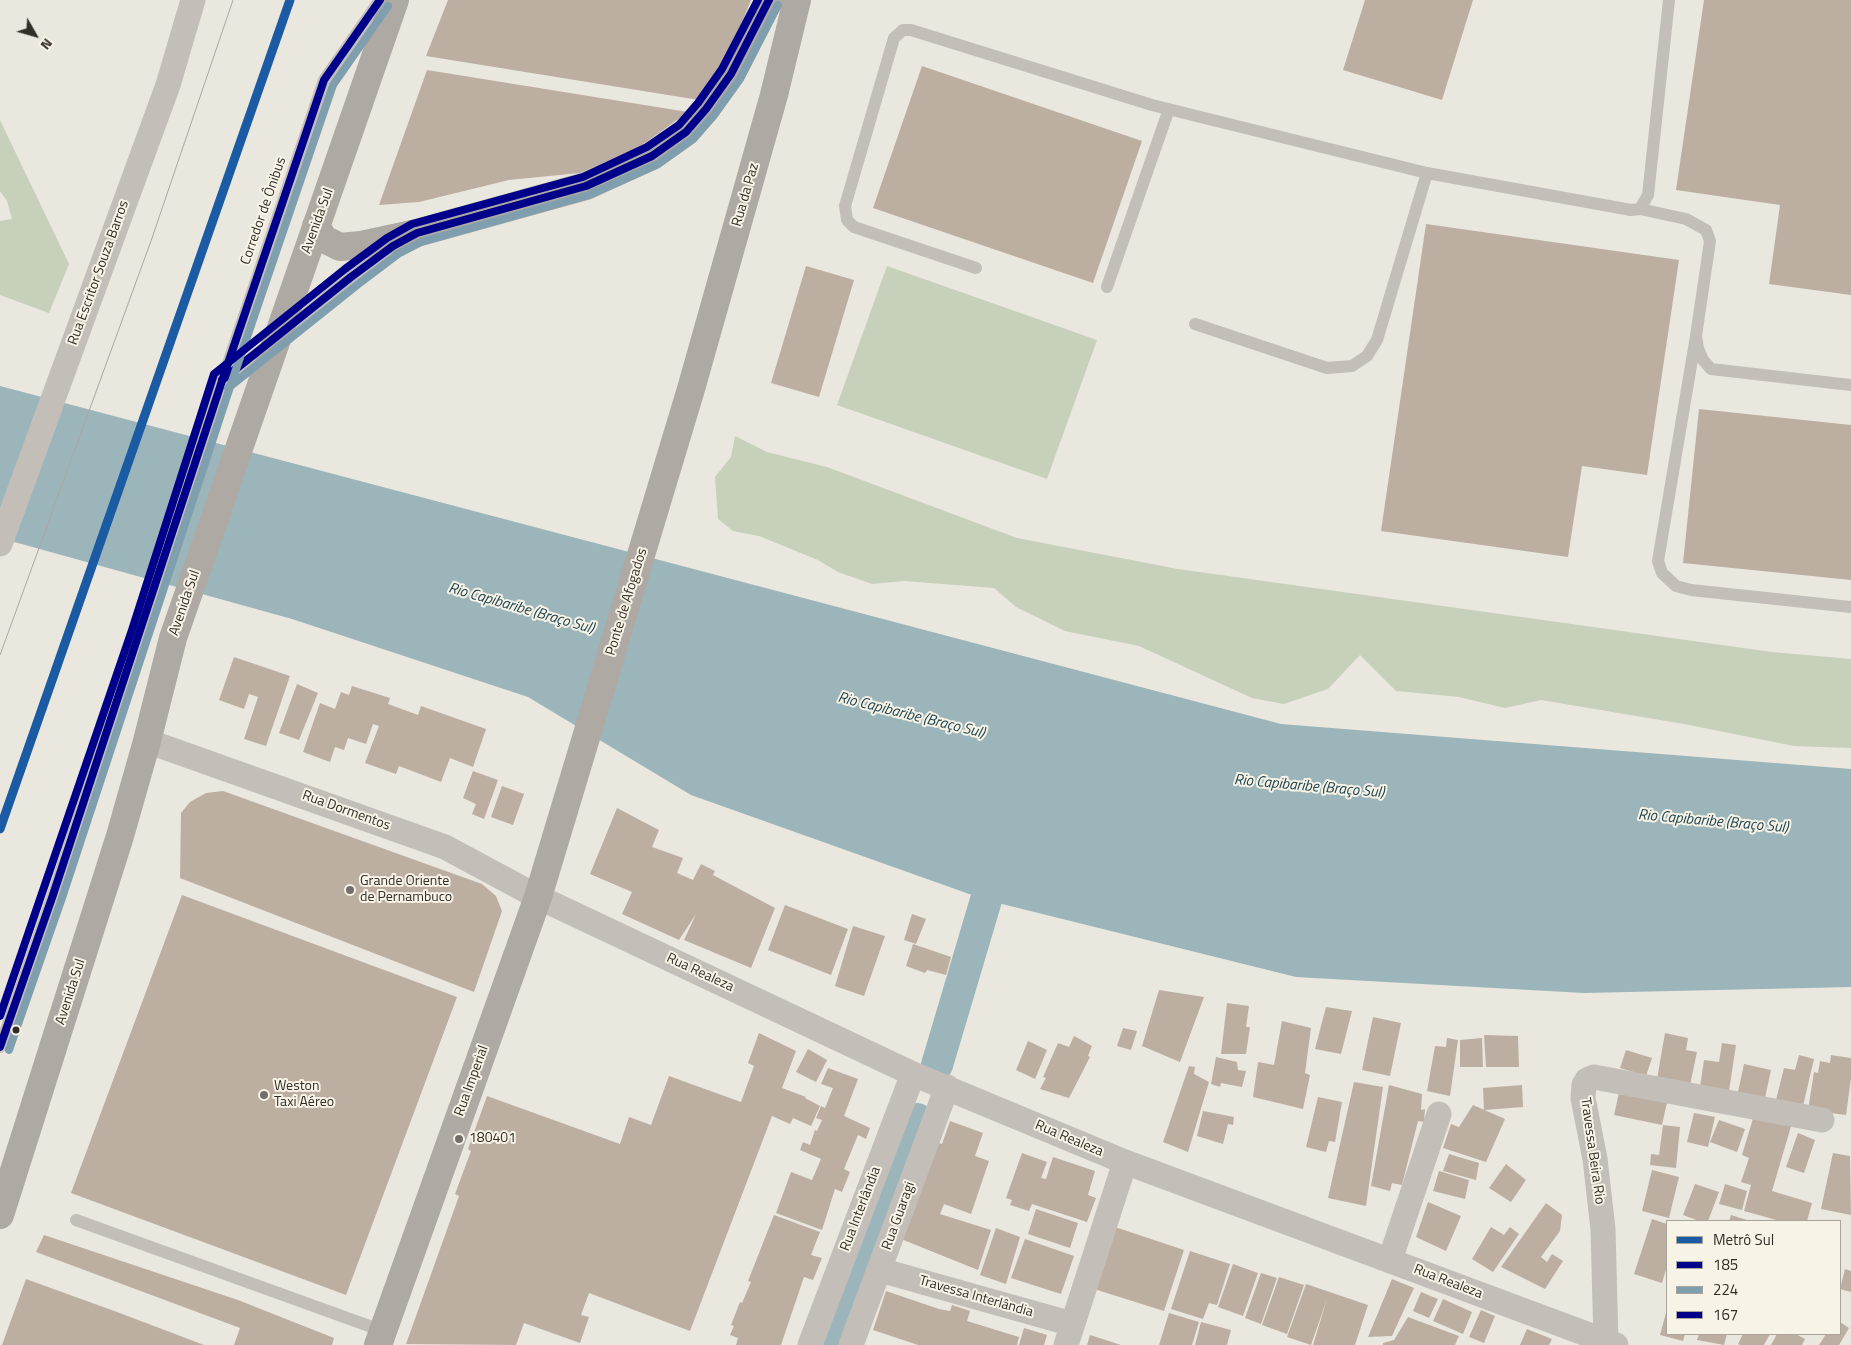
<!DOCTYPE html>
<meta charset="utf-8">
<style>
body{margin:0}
#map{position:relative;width:1851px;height:1345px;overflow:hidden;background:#eae7df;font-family:"Titillium Web",sans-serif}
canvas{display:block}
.legend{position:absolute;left:1666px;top:1220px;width:175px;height:115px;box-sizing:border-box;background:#f7f3e6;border:1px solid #a9a49a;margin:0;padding:6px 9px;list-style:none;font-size:15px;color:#332d27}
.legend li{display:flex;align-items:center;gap:10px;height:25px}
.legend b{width:25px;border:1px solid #a9a49a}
.north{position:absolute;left:10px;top:10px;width:50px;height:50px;-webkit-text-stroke:4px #f7f3e6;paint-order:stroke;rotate:128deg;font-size:14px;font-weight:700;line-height:20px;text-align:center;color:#332d27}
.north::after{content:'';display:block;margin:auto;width:18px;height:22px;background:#332d27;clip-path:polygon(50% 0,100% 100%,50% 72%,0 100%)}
</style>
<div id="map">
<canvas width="1851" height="1345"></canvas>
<ul class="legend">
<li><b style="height:6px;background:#1a5ba3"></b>Metrô Sul</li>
<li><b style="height:6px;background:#00008b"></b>185</li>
<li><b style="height:6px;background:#7f9fae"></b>224</li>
<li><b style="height:6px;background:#00008b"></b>167</li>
</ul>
<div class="north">N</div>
</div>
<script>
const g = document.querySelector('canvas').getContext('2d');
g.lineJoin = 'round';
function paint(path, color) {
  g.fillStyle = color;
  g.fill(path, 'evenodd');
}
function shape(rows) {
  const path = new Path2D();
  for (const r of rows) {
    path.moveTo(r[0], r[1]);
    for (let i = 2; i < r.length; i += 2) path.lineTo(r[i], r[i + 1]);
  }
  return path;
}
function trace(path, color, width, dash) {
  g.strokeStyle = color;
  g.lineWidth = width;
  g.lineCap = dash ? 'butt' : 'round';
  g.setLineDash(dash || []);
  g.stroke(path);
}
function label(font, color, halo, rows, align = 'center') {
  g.font = font + ' "Titillium Web",sans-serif';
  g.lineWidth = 4;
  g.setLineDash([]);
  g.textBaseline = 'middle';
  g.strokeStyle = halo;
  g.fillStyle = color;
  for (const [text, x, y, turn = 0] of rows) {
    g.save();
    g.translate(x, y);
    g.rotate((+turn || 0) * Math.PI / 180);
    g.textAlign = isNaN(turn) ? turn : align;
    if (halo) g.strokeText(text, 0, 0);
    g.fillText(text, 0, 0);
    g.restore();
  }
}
const green = shape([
 [0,120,69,264,49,313,0,295,0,221,12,219,7,201,0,191],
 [887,266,1097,340,1047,479,837,405],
 [735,436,767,452,827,467,1017,538,1178,569,1772,652,1851,659,1851,748,1794,746,1684,724,1541,700,1505,708,1459,697,1396,691,1360,655,1328,689,1284,704,1252,698,1139,646,1065,631,1016,607,994,588,904,581,872,584,838,572,818,560,759,536,733,531,718,519,715,477,731,457]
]);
const water = shape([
 [0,386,1281,724,1851,769,1851,987,1584,993,1296,977,986,900,691,795,528,697,292,619,0,538]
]);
const canal = shape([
 [937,1065,986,900],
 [834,1345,917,1119]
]);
const building = shape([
 [448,0,751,0,730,53,699,100,426,56],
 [1365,0,1473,0,1442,100,1343,70],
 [1704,0,1851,0,1851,295,1769,284,1780,205,1676,190],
 [922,66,1142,141,1093,283,873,208],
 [427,70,688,112,641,146,580,173,509,180,419,202,379,205],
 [1426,224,1679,260,1647,475,1582,466,1568,557,1381,531],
 [806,266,854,280,819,397,771,383],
 [1699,409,1851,425,1851,580,1683,563],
 [234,657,290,676,266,746,244,739,258,697,249,694,244,709,219,700],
 [297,684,318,693,299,740,279,733],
 [352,686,390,698,388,704,418,715,421,706,486,729,473,767,450,758,441,782,399,766,396,774,365,763,379,726,373,724,366,744,348,738,344,750,335,747,330,762,303,752,320,703,335,709,341,692,349,695],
 [473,771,498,780,484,819,472,814,476,804,463,798],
 [502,786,524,794,513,825,491,817],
 [223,791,482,884,496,896,502,911,474,992,180,878,181,813,190,802,206,793],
 [617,808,659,830,652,847,683,858,677,873,693,880,701,864,715,871,713,875,775,908,751,968,684,940,696,914,679,940,622,914,632,892,590,874],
 [182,895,457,997,346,1295,71,1193],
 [785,905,848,929,831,975,768,950],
 [912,914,926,919,916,944,904,940],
 [853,926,885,936,864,996,835,986],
 [913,944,951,957,946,975,927,970,925,973,906,966],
 [1159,990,1204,997,1180,1062,1142,1046],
 [1227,1003,1249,1006,1246,1027,1250,1027,1246,1054,1221,1054],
 [1326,1007,1352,1011,1341,1054,1315,1049],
 [1373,1017,1401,1023,1390,1076,1362,1070],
 [1282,1021,1311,1028,1305,1073,1310,1075,1303,1109,1253,1097,1258,1062,1274,1065],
 [1123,1028,1137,1031,1131,1050,1117,1046],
 [759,1033,796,1051,782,1088,806,1097,805,1098,820,1106,811,1126,793,1118,790,1124,772,1116,690,1331,589,1293,581,1315,589,1317,580,1343,524,1323,516,1345,406,1344,459,1196,455,1194,471,1151,468,1149,487,1096,620,1144,629,1117,651,1125,669,1076,741,1102,754,1066,748,1063],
 [1665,1033,1688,1038,1686,1050,1697,1052,1690,1085,1657,1079],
 [1484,1035,1518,1036,1519,1067,1486,1067],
 [1074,1036,1092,1046,1088,1056,1090,1057,1069,1098,1040,1089,1046,1078,1043,1077,1058,1043,1069,1047],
 [1447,1038,1458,1040,1450,1096,1427,1091,1435,1046,1446,1047],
 [1482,1038,1483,1067,1460,1067,1460,1040],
 [1028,1041,1047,1050,1035,1079,1016,1070],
 [1722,1043,1736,1045,1729,1091,1700,1087,1704,1060,1719,1062],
 [808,1049,827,1060,816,1082,796,1072],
 [1626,1050,1652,1058,1646,1076,1620,1068],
 [1799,1055,1814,1059,1803,1106,1776,1100,1784,1068,1795,1070],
 [1831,1055,1851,1058,1851,1078,1846,1115,1808,1110,1814,1072,1818,1073,1820,1061,1830,1063],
 [1216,1057,1237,1062,1238,1070,1246,1071,1242,1087,1221,1083,1220,1087,1211,1084],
 [1744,1064,1771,1070,1765,1098,1738,1092],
 [1189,1066,1195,1067,1194,1074,1209,1082,1188,1152,1163,1142],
 [828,1068,858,1079,844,1116,870,1128,866,1139,858,1135,844,1169,850,1172,842,1192,835,1189,822,1230,776,1213,791,1172,812,1180,821,1159,800,1150,803,1142,810,1145,815,1130,817,1131,822,1120,816,1118,821,1106,825,1108,833,1088,821,1084],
 [1354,1082,1383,1087,1366,1206,1328,1198],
 [1389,1085,1422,1094,1421,1110,1425,1109,1424,1122,1418,1121,1402,1185,1392,1183,1390,1191,1371,1186],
 [1522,1085,1523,1107,1484,1110,1483,1088],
 [1620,1088,1668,1098,1662,1125,1614,1115],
 [1318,1097,1342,1102,1335,1142,1329,1141,1326,1152,1306,1147],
 [1473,1105,1505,1119,1486,1162,1443,1148,1451,1124,1459,1127],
 [1203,1111,1234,1117,1233,1125,1228,1124,1223,1144,1197,1136],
 [1755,1112,1792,1123,1772,1191,1812,1203,1807,1221,1780,1221,1744,1211,1751,1185,1741,1182,1749,1158,1742,1155],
 [1694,1113,1715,1117,1708,1147,1687,1142],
 [1719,1120,1745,1129,1737,1152,1710,1142],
 [950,1121,983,1133,975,1156,989,1161,971,1214,944,1204,940,1214,991,1230,978,1270,901,1239,935,1142,942,1144],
 [1663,1125,1680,1127,1676,1168,1650,1165,1651,1154,1659,1155],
 [1798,1133,1815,1140,1804,1173,1786,1167],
 [1022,1153,1047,1162,1041,1178,1046,1179,1053,1157,1095,1171,1088,1195,1096,1198,1087,1222,1032,1204,1029,1211,1010,1205,1012,1200,1006,1198],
 [1833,1153,1850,1156,1851,1215,1821,1209],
 [1449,1154,1479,1163,1476,1180,1443,1171],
 [1506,1164,1526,1180,1511,1202,1489,1188],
 [1652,1170,1679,1177,1669,1218,1642,1211],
 [1439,1171,1469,1180,1465,1199,1433,1191],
 [1695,1184,1719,1192,1708,1221,1699,1221,1683,1215],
 [1725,1184,1747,1191,1742,1210,1719,1204],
 [1428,1202,1461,1216,1446,1251,1416,1237],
 [1546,1203,1562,1215,1560,1231,1541,1257,1547,1262,1552,1254,1563,1261,1545,1289,1501,1267],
 [1036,1209,1078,1223,1070,1248,1028,1234],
 [774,1215,820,1232,811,1255,822,1258,813,1280,804,1277,781,1345,736,1345,738,1338,730,1335,734,1326,731,1325,740,1302,742,1303,751,1282,748,1281],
 [1731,1215,1750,1221,1729,1221],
 [1652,1219,1667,1224,1667,1266,1662,1283,1634,1274],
 [1115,1227,1184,1250,1164,1311,1094,1289],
 [1491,1227,1504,1235,1510,1227,1519,1234,1493,1272,1472,1259],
 [996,1228,1020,1237,1006,1284,980,1275],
 [44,1235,238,1300,334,1338,332,1345,234,1345,240,1328,36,1252],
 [1025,1239,1074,1256,1061,1294,1011,1278],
 [1190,1251,1230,1264,1217,1305,1209,1303,1203,1319,1171,1309],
 [1233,1264,1258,1273,1243,1316,1218,1307],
 [1845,1269,1851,1271,1851,1292,1840,1289],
 [1261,1273,1277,1278,1261,1324,1245,1318],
 [1279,1277,1304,1285,1287,1334,1262,1325],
 [26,1279,117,1312,204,1345,2,1345],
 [1392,1279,1414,1288,1392,1336,1368,1337],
 [1306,1284,1368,1305,1355,1345,1313,1345,1327,1299,1311,1345,1287,1337],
 [886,1291,939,1309,950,1311,952,1305,970,1311,967,1321,1019,1337,1017,1345,918,1345,873,1330],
 [1421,1292,1438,1299,1429,1318,1413,1311],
 [1443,1299,1472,1312,1463,1334,1433,1321],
 [1667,1309,1667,1334,1685,1334,1683,1341,1660,1335],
 [1481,1310,1495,1316,1484,1343,1469,1337],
 [1169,1313,1199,1322,1192,1345,1159,1345],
 [1408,1317,1459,1336,1455,1345,1383,1345,1383,1343,1394,1340],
 [1201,1322,1231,1330,1227,1345,1195,1345],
 [1840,1322,1849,1328,1839,1345,1819,1345,1826,1334,1840,1334],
 [1024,1328,1047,1335,1044,1345,1019,1345],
 [1527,1329,1552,1339,1549,1345,1520,1345],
 [1699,1334,1727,1334,1724,1345,1697,1340],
 [1743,1334,1770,1334,1764,1345,1740,1345,1738,1344],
 [1777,1334,1796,1334,1805,1339,1802,1345,1771,1345],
 [1090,1335,1121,1345,1087,1345]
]);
const service = shape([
 [1640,209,1686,219,1706,230,1710,241,1696,336,1698,348,1703,360,1711,369,1851,385],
 [976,268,854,227,847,220,845,206,894,38,903,30,911,30,1152,105,1427,173,1631,210,1640,209,1648,195,1669,0],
 [1107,287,1169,109],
 [1195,324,1327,368,1352,366,1367,356,1377,340,1427,173],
 [285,331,351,277,395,245],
 [1696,336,1658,561,1662,573,1676,586,1691,590,1851,607],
 [222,380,270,344],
 [0,1047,53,895,221,384,324,80,380,0],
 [76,1220,383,1331]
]);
const minor = shape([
 [0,544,168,85,193,0],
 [147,741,445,847,538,897,913,1074,1125,1162,1616,1345],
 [1390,1260,1439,1114],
 [880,1270,1072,1324],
 [1606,1342,1603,1229,1595,1159,1583,1098,1584,1085,1587,1080,1594,1077,1822,1120],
 [810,1345,913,1074],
 [851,1345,947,1087],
 [1066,1345,1125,1162]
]);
const trunk = shape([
 [316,226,324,239,340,247,361,245,417,233,586,186,652,156,686,132,706,109,731,74,769,0],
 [0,1215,120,836,147,741,173,638,395,0],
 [378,1345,538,897,691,389,774,95,797,0]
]);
const tram = shape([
 [0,655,151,241,233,0]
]);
const bus1 = shape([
 [222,380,351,277,393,246,417,233,586,186,652,156,686,132,706,109,731,74,769,0],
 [0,1047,53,895,221,384,324,80,380,0]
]);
const bus2 = shape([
 [228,388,357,285,398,254,421,242,589,195,658,164,693,139,714,115,740,79,778,5],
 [9,1050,62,898,230,387,333,85,388,6]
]);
const bus3 = shape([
 [0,1016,132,630,214,374,345,269,387,238,412,224,583,177,647,147,679,125,698,103,722,69,758,0]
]);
const metro1 = shape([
 [0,829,290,0]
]);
const markers = [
 [350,890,5,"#736e67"],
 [16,1030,4.5,"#332d27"],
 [264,1095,5,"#736e67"],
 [459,1139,5,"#736e67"]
];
const streetNames = [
 ["Rua da Paz",746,195,-74],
 ["Corredor de Ônibus",264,211,-71],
 ["Avenida Sul",318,221,-70],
 ["Rua Escritor Souza Barros",99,273,-70],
 ["Ponte de Afogados",627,602,-73],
 ["Avenida Sul",185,603,-71],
 ["Rua Dormentos",346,811,20],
 ["Rua Realeza",700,973,25],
 ["Avenida Sul",71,992,-72],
 ["Rua Imperial",472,1081,-70],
 ["Rua Realeza",1069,1139,23],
 ["Travessa Beira Rio",1592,1151,82],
 ["Rua Interlândia",861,1209,-69],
 ["Rua Guaragi",899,1216,-70],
 ["Rua Realeza",1448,1282,21],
 ["Travessa Interlândia",976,1297,16]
];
const poiNames = [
 ["Grande Oriente",360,882],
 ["de Pernambuco",360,898],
 ["Weston",274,1087],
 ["Taxi Aéreo",274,1103],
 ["180401",469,1139]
];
const waterNames = [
 ["Rio Capibaribe (Braço Sul)",521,609,16],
 ["Rio Capibaribe (Braço Sul)",911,716,14],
 ["Rio Capibaribe (Braço Sul)",1309,787,5],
 ["Rio Capibaribe (Braço Sul)",1713,822,5]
];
paint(green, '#c7d0ba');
paint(water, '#9cb5ba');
trace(canal, '#9cb5ba', 32);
paint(building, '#bcafa2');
trace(service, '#c3bfb8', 12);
trace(minor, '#c3bfb8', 25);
trace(trunk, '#aea9a2', 28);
trace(tram, '#aba7a2', 1);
trace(bus1, '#00008b', 8);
trace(bus2, '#7f9fae', 8);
trace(bus3, '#00008b', 8);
trace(metro1, '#1a5ba3', 9);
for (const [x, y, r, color] of markers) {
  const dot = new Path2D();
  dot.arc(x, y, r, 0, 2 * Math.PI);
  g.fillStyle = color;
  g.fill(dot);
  trace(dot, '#f7f3e6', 2);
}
label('14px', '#332d27', '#f7f3e6', streetNames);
label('14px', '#332d27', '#f7f3e6', poiNames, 'left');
label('italic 15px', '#204451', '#f7f3e6', waterNames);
</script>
